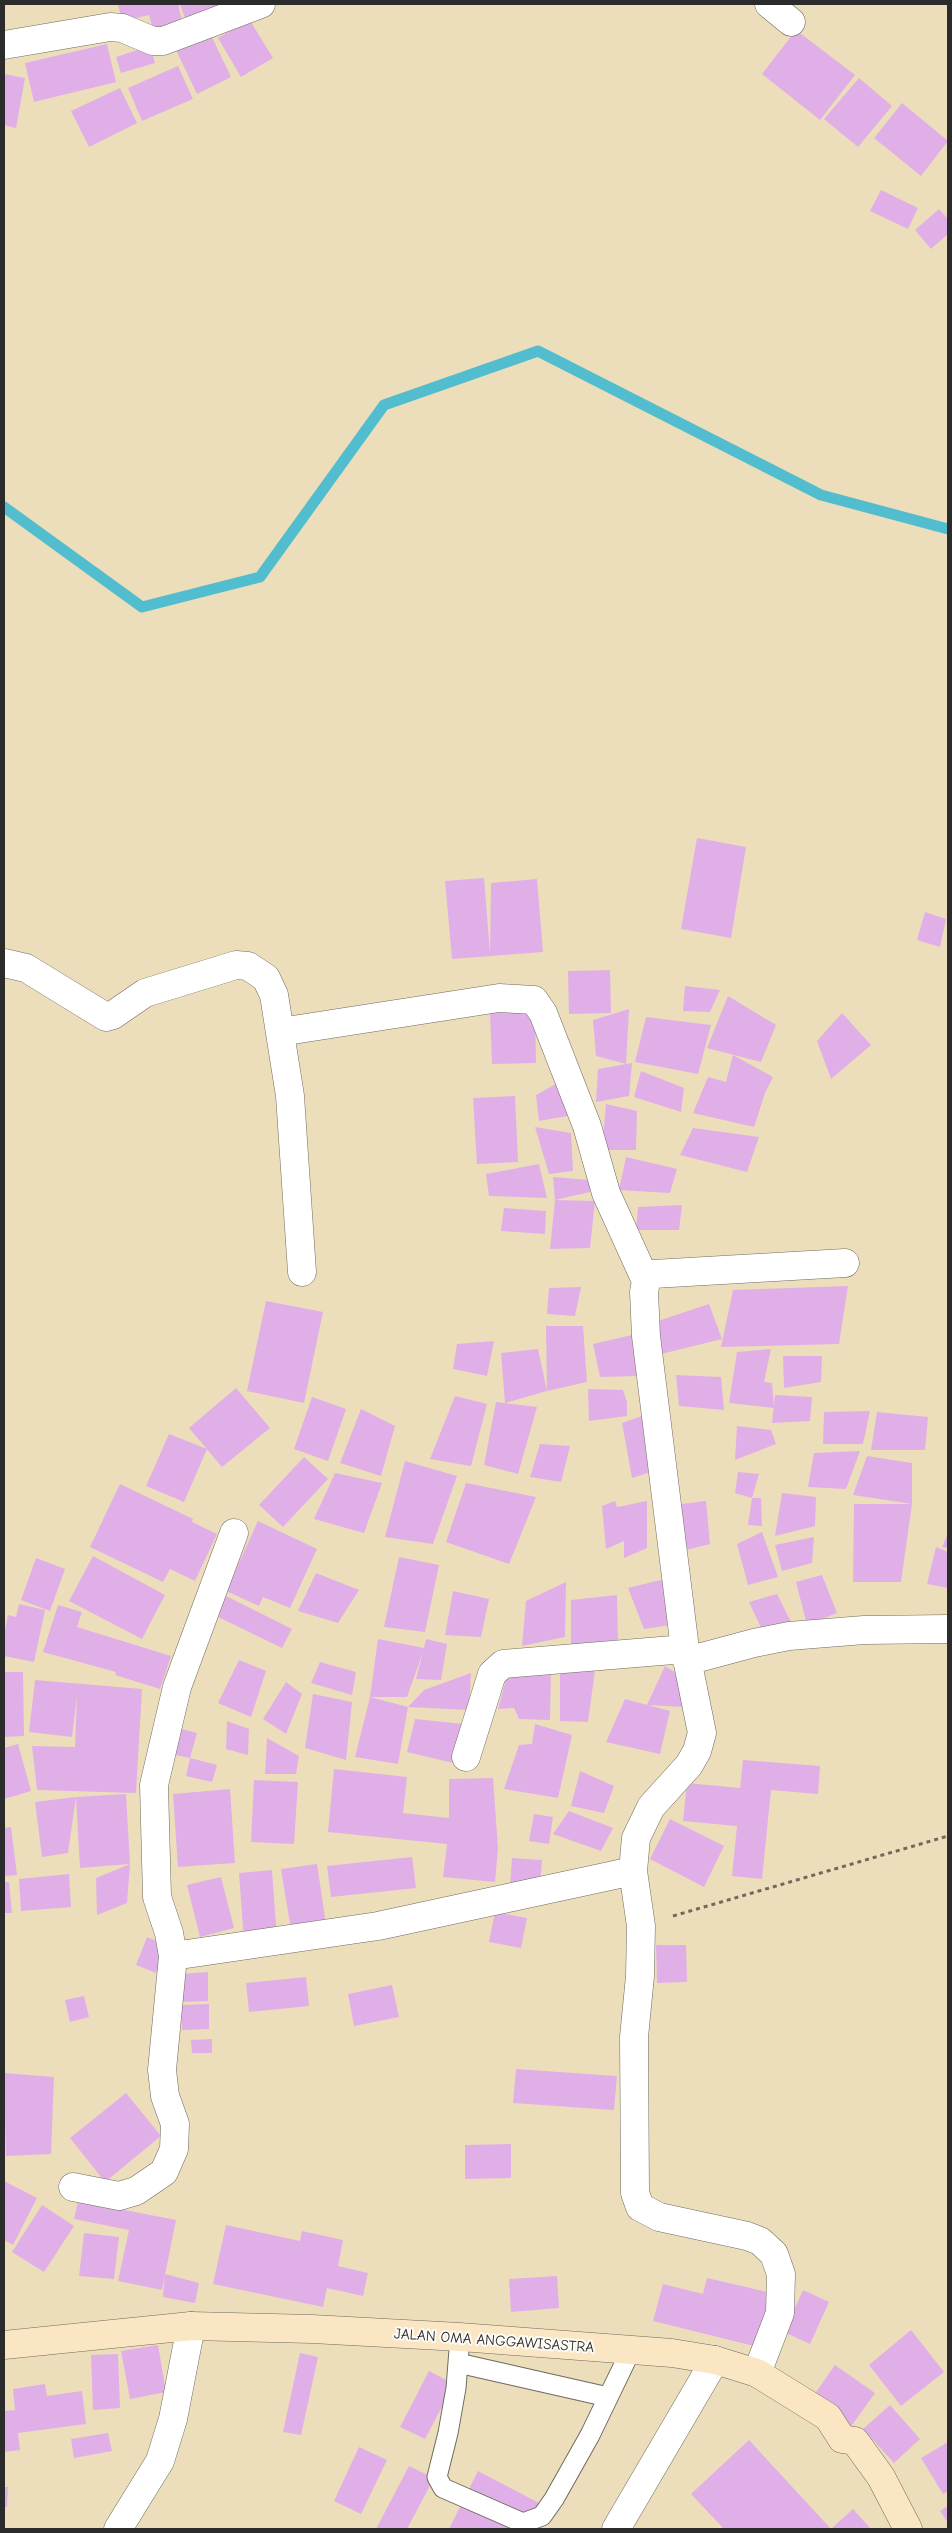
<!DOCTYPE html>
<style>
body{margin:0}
#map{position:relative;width:952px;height:2533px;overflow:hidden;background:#ecdebb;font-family:"Comic Neue",sans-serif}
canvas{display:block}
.frame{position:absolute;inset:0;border:5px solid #2b2b2b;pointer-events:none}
</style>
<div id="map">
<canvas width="952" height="2533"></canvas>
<div class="frame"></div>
</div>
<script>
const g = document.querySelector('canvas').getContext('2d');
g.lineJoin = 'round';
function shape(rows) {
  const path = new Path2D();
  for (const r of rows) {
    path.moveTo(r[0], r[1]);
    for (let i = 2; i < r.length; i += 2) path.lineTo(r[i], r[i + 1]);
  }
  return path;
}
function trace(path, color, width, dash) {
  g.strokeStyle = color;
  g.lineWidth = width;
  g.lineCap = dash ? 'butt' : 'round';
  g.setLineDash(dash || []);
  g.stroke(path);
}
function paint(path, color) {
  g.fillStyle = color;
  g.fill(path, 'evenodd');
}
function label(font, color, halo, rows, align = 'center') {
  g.font = font + ' "Comic Neue",sans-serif';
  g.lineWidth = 4;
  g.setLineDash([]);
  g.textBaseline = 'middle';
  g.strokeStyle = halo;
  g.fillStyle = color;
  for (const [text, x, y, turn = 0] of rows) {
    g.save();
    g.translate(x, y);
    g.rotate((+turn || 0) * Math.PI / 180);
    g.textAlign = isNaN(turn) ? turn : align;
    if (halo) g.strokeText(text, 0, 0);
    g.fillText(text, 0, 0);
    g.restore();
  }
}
const stream = shape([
 [4,507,142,607,260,577,384,405,538,351,821,495,948,529]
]);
const building = shape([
 [118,4,178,4,183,25,154,32,149,15,122,21],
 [180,4,220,4,222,9,186,21],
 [249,19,273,58,241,77,218,38],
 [796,30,855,75,820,120,762,74],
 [210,33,231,77,197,94,176,50],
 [107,44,116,82,34,102,25,63],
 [150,46,155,63,121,73,116,57],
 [178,66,193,99,142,121,128,88],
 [4,74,25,78,16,128,4,125],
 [859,78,892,106,858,147,824,119],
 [120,88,137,123,89,147,71,111],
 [902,103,948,141,921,176,874,138],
 [881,190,918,208,908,229,870,211],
 [939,209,948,219,948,234,931,249,915,230],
 [697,838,746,847,731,938,681,929],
 [484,878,490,953,491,883,537,879,543,952,452,959,445,881],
 [925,912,946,919,940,947,917,940],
 [610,970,611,1013,569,1014,568,971],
 [685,986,720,990,710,1012,683,1011],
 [728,996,776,1025,761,1062,707,1048],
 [629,1009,626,1064,596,1056,593,1020],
 [535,1011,536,1063,492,1064,490,1013],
 [842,1013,871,1045,831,1079,817,1041],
 [646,1017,711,1025,698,1074,635,1062],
 [733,1055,773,1077,765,1093,754,1127,693,1113,708,1077,726,1082],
 [632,1063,629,1096,596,1102,598,1069],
 [641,1071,684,1088,681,1112,634,1097],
 [563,1080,568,1116,539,1121,536,1095],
 [515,1096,518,1162,477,1164,473,1098],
 [606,1104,637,1111,636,1150,602,1150],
 [535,1127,571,1133,573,1171,549,1174],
 [693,1128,759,1137,747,1172,680,1155],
 [626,1157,677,1169,670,1193,619,1190],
 [539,1164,547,1198,489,1196,486,1174],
 [553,1177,590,1180,590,1192,555,1200,595,1201,590,1248,550,1249,555,1200],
 [682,1205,679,1230,636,1230,638,1207],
 [504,1208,546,1211,545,1234,501,1231],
 [848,1286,839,1344,721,1347,733,1290],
 [581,1287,575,1316,547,1314,549,1288],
 [266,1301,323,1312,304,1403,247,1391],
 [709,1304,722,1339,661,1354,655,1322],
 [546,1326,583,1326,587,1382,547,1391],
 [632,1335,639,1376,600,1377,593,1344],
 [494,1341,487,1376,453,1369,457,1344],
 [538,1349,547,1391,505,1403,501,1353],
 [771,1349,764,1382,772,1383,774,1408,729,1403,737,1352],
 [783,1356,822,1356,821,1382,784,1388],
 [676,1375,721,1377,724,1410,679,1406],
 [236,1388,270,1428,222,1467,189,1428],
 [588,1389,623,1390,627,1402,627,1416,589,1421],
 [775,1395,812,1397,810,1421,772,1423],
 [455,1396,487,1404,471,1466,430,1459],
 [312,1397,346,1409,328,1461,294,1449],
 [496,1402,537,1407,518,1474,484,1465],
 [361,1409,395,1426,381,1476,340,1463],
 [870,1411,863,1444,823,1444,824,1412],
 [877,1412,928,1417,925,1450,871,1450],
 [645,1415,654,1471,632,1478,622,1423],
 [737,1426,771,1430,776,1444,735,1460],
 [169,1434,207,1449,184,1502,146,1486],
 [540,1444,570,1446,561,1482,530,1477],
 [860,1451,846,1489,808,1487,814,1453],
 [867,1456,912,1463,912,1504,901,1582,853,1582,854,1504,912,1504,853,1495],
 [304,1457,328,1479,283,1527,259,1505],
 [405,1461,457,1476,433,1544,385,1537],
 [738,1472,759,1474,752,1498,761,1498,762,1526,748,1525,752,1498,735,1493],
 [335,1473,382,1483,364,1533,314,1519],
 [466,1483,536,1497,509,1564,446,1542],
 [120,1484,193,1519,192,1522,217,1534,195,1581,170,1569,163,1582,90,1547],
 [782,1493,816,1497,815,1526,775,1536],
 [615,1501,617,1507,647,1501,647,1548,624,1558,624,1541,606,1549,602,1506],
 [706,1501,710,1544,682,1551,674,1505],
 [258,1521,317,1549,290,1608,263,1597,259,1606,226,1591],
 [762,1532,778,1577,748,1585,737,1544],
 [948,1533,948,1548,942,1547],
 [814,1537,812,1563,782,1571,775,1545],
 [936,1547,948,1552,948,1588,927,1584],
 [93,1556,165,1595,142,1639,69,1601],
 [399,1557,439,1565,425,1632,384,1627],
 [36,1558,65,1569,50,1611,21,1600],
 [316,1573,359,1590,338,1623,298,1611],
 [822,1575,837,1613,807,1625,796,1582],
 [669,1578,677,1624,644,1629,628,1588],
 [566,1582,565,1637,522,1646,526,1601],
 [453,1591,489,1599,481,1637,445,1635],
 [777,1594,792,1624,763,1632,749,1602],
 [224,1595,292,1629,282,1648,214,1615],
 [617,1595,618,1640,571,1646,571,1600],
 [19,1604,45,1610,34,1662,4,1656,4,1636,8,1615,16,1617],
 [58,1605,82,1612,77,1627,171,1656,160,1689,115,1675,116,1672,43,1652],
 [378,1639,424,1648,426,1639,447,1644,441,1680,416,1679,423,1652,407,1697,370,1697,408,1707,424,1690,471,1673,469,1710,408,1707,398,1764,355,1757,370,1697],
 [239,1660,266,1671,251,1717,218,1703],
 [320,1662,356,1672,352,1695,311,1683],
 [665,1666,682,1677,682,1707,647,1705],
 [560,1667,595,1670,588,1722,560,1721],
 [551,1669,550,1720,519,1719,514,1708,498,1709,507,1676],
 [4,1672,23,1672,24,1736,4,1737],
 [35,1680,142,1689,136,1793,37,1790,32,1746,75,1747,77,1696,72,1737,29,1732],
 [286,1682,302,1694,286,1734,263,1719],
 [313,1694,352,1702,346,1760,305,1748],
 [625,1699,670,1711,660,1754,606,1742],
 [415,1719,463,1724,453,1763,407,1752],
 [227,1721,249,1729,248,1755,226,1749],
 [535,1724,572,1735,558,1798,504,1789,519,1745,532,1744],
 [178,1728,197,1733,190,1758,171,1754],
 [267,1738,299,1756,296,1774,265,1774],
 [18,1744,31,1791,4,1799,4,1748],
 [190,1758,217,1765,212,1782,186,1776],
 [743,1760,820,1766,818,1794,771,1790,762,1879,732,1876,737,1826,683,1821,687,1783,740,1788],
 [334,1769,407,1777,403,1813,449,1818,449,1779,493,1778,498,1849,495,1882,443,1877,447,1844,328,1832],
 [580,1771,614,1786,604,1813,571,1806],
 [254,1780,298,1782,294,1844,251,1842],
 [230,1789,235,1863,178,1867,173,1794],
 [126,1794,130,1864,80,1868,76,1797,68,1853,42,1857,35,1802,76,1797],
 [569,1811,613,1828,601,1851,553,1834],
 [534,1814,553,1817,549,1844,529,1841],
 [670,1819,724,1846,704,1887,650,1859],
 [11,1827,17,1875,4,1876,4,1828],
 [412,1857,416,1888,331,1897,327,1866],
 [512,1858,542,1860,540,1888,510,1886],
 [130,1864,127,1903,97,1915,96,1878],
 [317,1864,327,1931,292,1936,281,1869],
 [272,1870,277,1939,244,1941,239,1873],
 [69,1874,71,1907,21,1911,19,1879],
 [221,1877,234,1928,200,1937,187,1885],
 [4,1882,9,1882,12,1913,4,1913],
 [495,1912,527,1918,521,1948,489,1942],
 [147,1937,168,1946,156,1973,136,1965],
 [656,1945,686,1945,687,1982,657,1983],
 [208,1972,208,2001,182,2002,181,1974],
 [306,1977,309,2006,249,2012,246,1983],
 [392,1985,399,2017,354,2026,348,1994],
 [84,1996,89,2017,70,2022,65,2000],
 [209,2004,209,2029,182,2030,181,2005],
 [212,2039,212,2053,192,2053,191,2040],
 [516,2069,617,2076,614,2110,513,2103],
 [4,2073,54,2077,51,2154,6,2156],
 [126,2093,161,2136,105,2182,70,2138],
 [511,2144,511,2178,465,2179,465,2145],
 [4,2181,37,2198,13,2245,4,2240],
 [78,2201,176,2220,162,2290,118,2281,129,2230,74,2219],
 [42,2205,74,2226,44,2272,12,2252],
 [226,2225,300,2241,302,2231,343,2240,338,2266,368,2273,363,2296,327,2288,323,2307,213,2284],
 [84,2233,119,2237,114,2279,79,2276],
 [165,2274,199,2283,195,2303,163,2297],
 [557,2276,559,2308,511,2312,509,2279],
 [707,2278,772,2293,758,2347,653,2321,663,2284,703,2294],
 [803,2290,829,2302,810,2344,784,2332],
 [911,2330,944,2372,901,2406,869,2365],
 [158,2345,166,2392,130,2399,121,2351],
 [300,2353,318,2357,301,2435,283,2432],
 [118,2354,120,2408,93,2410,91,2355],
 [835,2365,875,2393,842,2439,812,2398],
 [429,2371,454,2384,425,2439,400,2427],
 [45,2384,47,2396,82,2391,86,2424,18,2433,20,2450,4,2452,4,2411,15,2410,13,2389],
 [890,2405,920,2439,894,2463,863,2429],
 [108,2433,112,2451,74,2458,71,2439],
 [749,2440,831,2529,853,2509,871,2529,724,2529,691,2494],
 [948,2442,948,2491,943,2494,921,2458],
 [359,2447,387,2460,361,2514,334,2501],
 [409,2466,434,2478,407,2529,376,2529],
 [478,2471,539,2503,526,2529,449,2529],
 [4,2487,8,2487,7,2507,4,2507],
 [948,2506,948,2523,940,2511]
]);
const path = shape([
 [673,1916,948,1836]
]);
const service = shape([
 [460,2337,456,2388,448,2433,437,2477,443,2488,523,2523,542,2516,554,2499,590,2435,631,2350],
 [458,2363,608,2397]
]);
const minor = shape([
 [769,4,791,22],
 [4,45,110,27,122,28,153,41,163,41,261,4],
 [4,963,26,968,106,1017,113,1015,145,993,236,965,248,966,266,978,274,995,290,1096,302,1272],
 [280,1032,499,998,534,1000,543,1013,587,1126,606,1193,646,1281],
 [687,1661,754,1643,789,1636,864,1630,948,1629],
 [466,1757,492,1674,503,1664,685,1649],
 [173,1956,378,1926,633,1871],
 [73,2187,119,2196,136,2191,164,2172,174,2149,175,2124,165,2096,162,2070,173,1956,169,1933,157,1897,154,1785,177,1687,234,1533],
 [757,2373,780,2313,781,2274,774,2254,760,2241,747,2236,659,2217,640,2207,635,2193,634,2037,640,1976,641,1926,633,1871,636,1838,651,1807,689,1765,697,1751,702,1733,685,1649,646,1336,644,1292,646,1281,653,1274,845,1263],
 [118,2529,160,2461,173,2419,191,2326],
 [616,2529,715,2360]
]);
const secondary = shape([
 [4,2345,191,2326,312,2329,460,2337,672,2353,715,2360,757,2373,828,2417,842,2439,855,2441,881,2477,908,2529]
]);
const streetNames = [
 ["JALAN OMA ANGGAWISASTRA",494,2341,4]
];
trace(stream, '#52bdce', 11);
paint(building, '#e1afe7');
trace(service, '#6f6a5d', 21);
trace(minor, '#6f6a5d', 29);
trace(secondary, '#6f6a5d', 29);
trace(path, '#6f6a5d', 3, [4, 4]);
trace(service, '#fff', 19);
trace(minor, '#fff', 28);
trace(secondary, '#fbe6c4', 28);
label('15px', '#2b2b2b', '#fdfcf7', streetNames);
</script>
